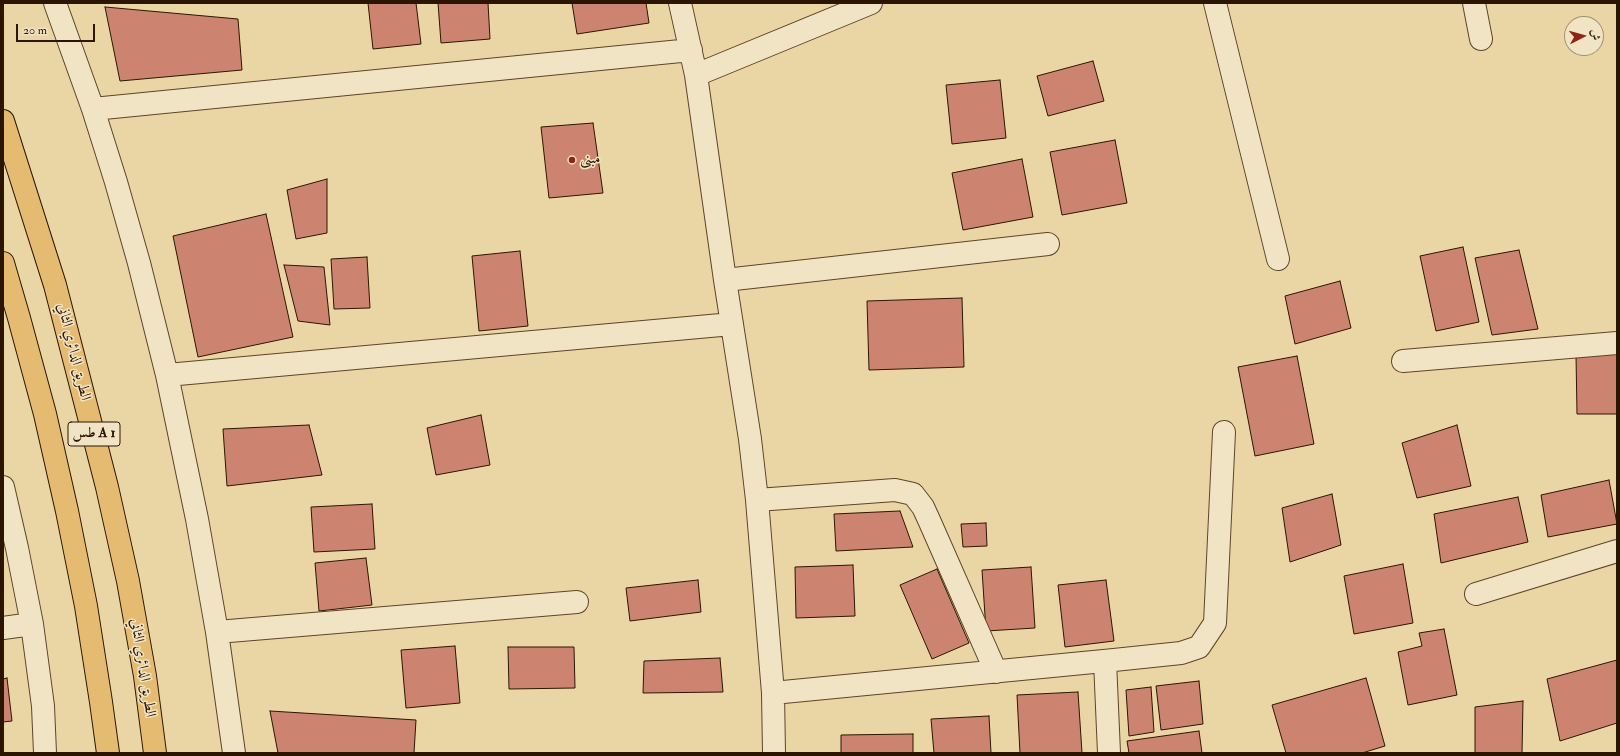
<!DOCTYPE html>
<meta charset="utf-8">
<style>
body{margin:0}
#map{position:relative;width:1620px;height:756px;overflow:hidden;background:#ead6a4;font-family:"IM FELL Double Pica",Amiri,serif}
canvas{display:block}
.frame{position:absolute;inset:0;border:4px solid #2c1500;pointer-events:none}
.north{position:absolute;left:1564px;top:16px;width:40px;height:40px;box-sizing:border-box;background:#f1e4c4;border:1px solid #a29176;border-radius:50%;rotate:84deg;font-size:11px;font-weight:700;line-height:16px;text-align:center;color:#2c1500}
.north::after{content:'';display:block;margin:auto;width:14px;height:18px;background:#8f2418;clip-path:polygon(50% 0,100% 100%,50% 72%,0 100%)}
.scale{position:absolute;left:16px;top:24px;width:79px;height:18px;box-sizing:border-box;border:2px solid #2c1500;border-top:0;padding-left:5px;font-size:12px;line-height:14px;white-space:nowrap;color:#2c1500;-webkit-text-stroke:3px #f1e4c4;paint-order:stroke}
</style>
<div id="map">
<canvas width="1620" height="756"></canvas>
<div class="frame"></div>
<div class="north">ش</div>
<div class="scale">20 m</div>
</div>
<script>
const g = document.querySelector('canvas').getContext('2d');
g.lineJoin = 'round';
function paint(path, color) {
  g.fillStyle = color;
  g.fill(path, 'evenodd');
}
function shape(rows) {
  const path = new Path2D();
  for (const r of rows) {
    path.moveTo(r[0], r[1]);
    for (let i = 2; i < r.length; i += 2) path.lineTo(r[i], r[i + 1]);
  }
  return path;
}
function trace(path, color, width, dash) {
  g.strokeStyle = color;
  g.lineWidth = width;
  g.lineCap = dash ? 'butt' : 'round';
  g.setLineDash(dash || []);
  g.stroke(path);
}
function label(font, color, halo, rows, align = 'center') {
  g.font = font + ' "IM FELL Double Pica",Amiri,serif';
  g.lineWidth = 3;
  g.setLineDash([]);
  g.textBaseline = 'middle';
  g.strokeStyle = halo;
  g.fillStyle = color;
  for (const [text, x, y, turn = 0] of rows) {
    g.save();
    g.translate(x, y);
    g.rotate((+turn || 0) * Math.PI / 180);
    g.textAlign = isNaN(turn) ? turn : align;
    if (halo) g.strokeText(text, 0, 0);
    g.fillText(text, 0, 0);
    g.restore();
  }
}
const building = shape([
 [368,3,416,3,421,44,373,49,368,3],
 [438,3,488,3,490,39,441,43,438,3],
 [572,3,646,3,649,23,577,34,572,3],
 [105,7,238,19,242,70,120,81,105,7],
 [1093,61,1104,101,1048,116,1037,76,1093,61],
 [1000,80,1006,138,952,144,946,85,1000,80],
 [593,123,603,193,549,198,541,127,593,123],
 [1115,140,1127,203,1062,215,1050,152,1115,140],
 [1022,159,1033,217,963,230,952,173,1022,159],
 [327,179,327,233,296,239,287,190,327,179],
 [266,214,293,337,198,357,173,236,266,214],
 [1463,247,1479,322,1436,331,1420,256,1463,247],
 [1519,250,1538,329,1492,335,1475,258,1519,250],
 [520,251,528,326,479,331,472,256,520,251],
 [367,257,370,308,334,309,331,259,367,257],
 [284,265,324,267,330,325,298,321,284,265],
 [1340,281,1351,328,1295,344,1285,296,1340,281],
 [962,298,964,367,869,370,867,301,962,298],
 [1617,353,1617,414,1577,414,1576,355,1617,353],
 [1297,356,1314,444,1255,456,1238,367,1297,356],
 [481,415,490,465,436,475,427,428,481,415],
 [309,425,322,475,227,486,223,429,309,425],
 [1457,425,1471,486,1417,498,1402,443,1457,425],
 [1609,480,1617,524,1548,537,1541,495,1609,480],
 [1332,494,1341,545,1290,562,1282,508,1332,494],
 [1518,497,1528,542,1441,563,1434,514,1518,497],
 [372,504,375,549,314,552,311,507,372,504],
 [900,511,913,547,836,551,834,514,900,511],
 [986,523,987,546,963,547,961,524,986,523],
 [366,558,372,605,319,611,315,563,366,558],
 [1403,564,1413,623,1354,634,1344,576,1403,564],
 [853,565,855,616,796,618,795,567,853,565],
 [1031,567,1035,628,986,631,982,570,1031,567],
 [937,569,969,643,932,659,900,585,937,569],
 [698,580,701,612,630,621,626,588,698,580],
 [1106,580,1114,641,1065,647,1058,585,1106,580],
 [1444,629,1457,695,1408,705,1398,652,1422,646,1419,633,1444,629],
 [455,646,460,703,406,708,401,650,455,646],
 [508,647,574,647,575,688,509,689,508,647],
 [720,658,723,692,643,693,644,661,720,658],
 [1617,660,1617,723,1560,741,1547,679,1617,660],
 [7,678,12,721,3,722,3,679,7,678],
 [1366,678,1385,746,1362,753,1286,753,1272,705,1366,678],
 [1199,681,1203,724,1161,730,1156,686,1199,681],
 [1151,687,1154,732,1129,736,1126,690,1151,687],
 [1078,692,1082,753,1020,753,1017,695,1078,692],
 [1523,701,1522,753,1475,753,1475,707,1523,701],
 [270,711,416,720,414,753,278,753,270,711],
 [989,716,991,753,934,753,931,719,989,716],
 [1199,731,1202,753,1129,753,1127,741,1199,731],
 [913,734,913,753,841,753,841,735,913,734]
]);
const minor = shape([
 [55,3,93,109,116,182,139,263,167,375,197,519,217,632,234,753],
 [680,3,696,75,725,280,750,439,757,500,773,693,774,753],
 [1215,3,1278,259],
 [1474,3,1481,39],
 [696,75,871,3],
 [93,109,691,50],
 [725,280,1048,244],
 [1403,361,1617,343],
 [167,375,732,324],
 [3,487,17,548,32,624,43,706,45,753],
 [757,500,895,490,913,494,923,507,929,520,996,672],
 [1476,594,1617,551],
 [3,628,32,624],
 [217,632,577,602],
 [1105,661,1109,753],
 [773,693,1114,660,1181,653,1199,647,1215,623,1224,432]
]);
const trunk = shape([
 [3,121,55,285,107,487,128,581,145,676,155,753],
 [3,263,19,318,45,414,67,511,86,606,101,702,108,753]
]);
const markers = [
 [572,160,4,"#8f2418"]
];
const shields = [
 [94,434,52]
];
const shieldNames = [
 ["طس A 1",94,434]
];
const poiNames = [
 ["مبنى",580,160]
];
const streetNames = [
 ["الطريق الدائري الثاني",73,352,76],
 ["الطريق الدائري الثاني",142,668,81]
];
paint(building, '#cc8471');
trace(building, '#2c1500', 1);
trace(minor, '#5c4529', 24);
trace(trunk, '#2c1500', 24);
trace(minor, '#f1e4c4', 22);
trace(trunk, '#e5bb72', 22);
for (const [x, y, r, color] of markers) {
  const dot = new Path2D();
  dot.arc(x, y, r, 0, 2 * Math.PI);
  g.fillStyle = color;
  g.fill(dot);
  trace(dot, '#f1e4c4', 1.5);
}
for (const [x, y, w] of shields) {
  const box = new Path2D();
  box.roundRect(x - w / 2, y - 12, w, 24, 3);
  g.fillStyle = '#f1e4c4';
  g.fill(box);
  trace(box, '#2c1500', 1);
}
label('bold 14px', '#2c1500', null, shieldNames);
label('15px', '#2c1500', '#f1e4c4', poiNames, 'left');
label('15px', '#2c1500', '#f1e4c4', streetNames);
</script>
